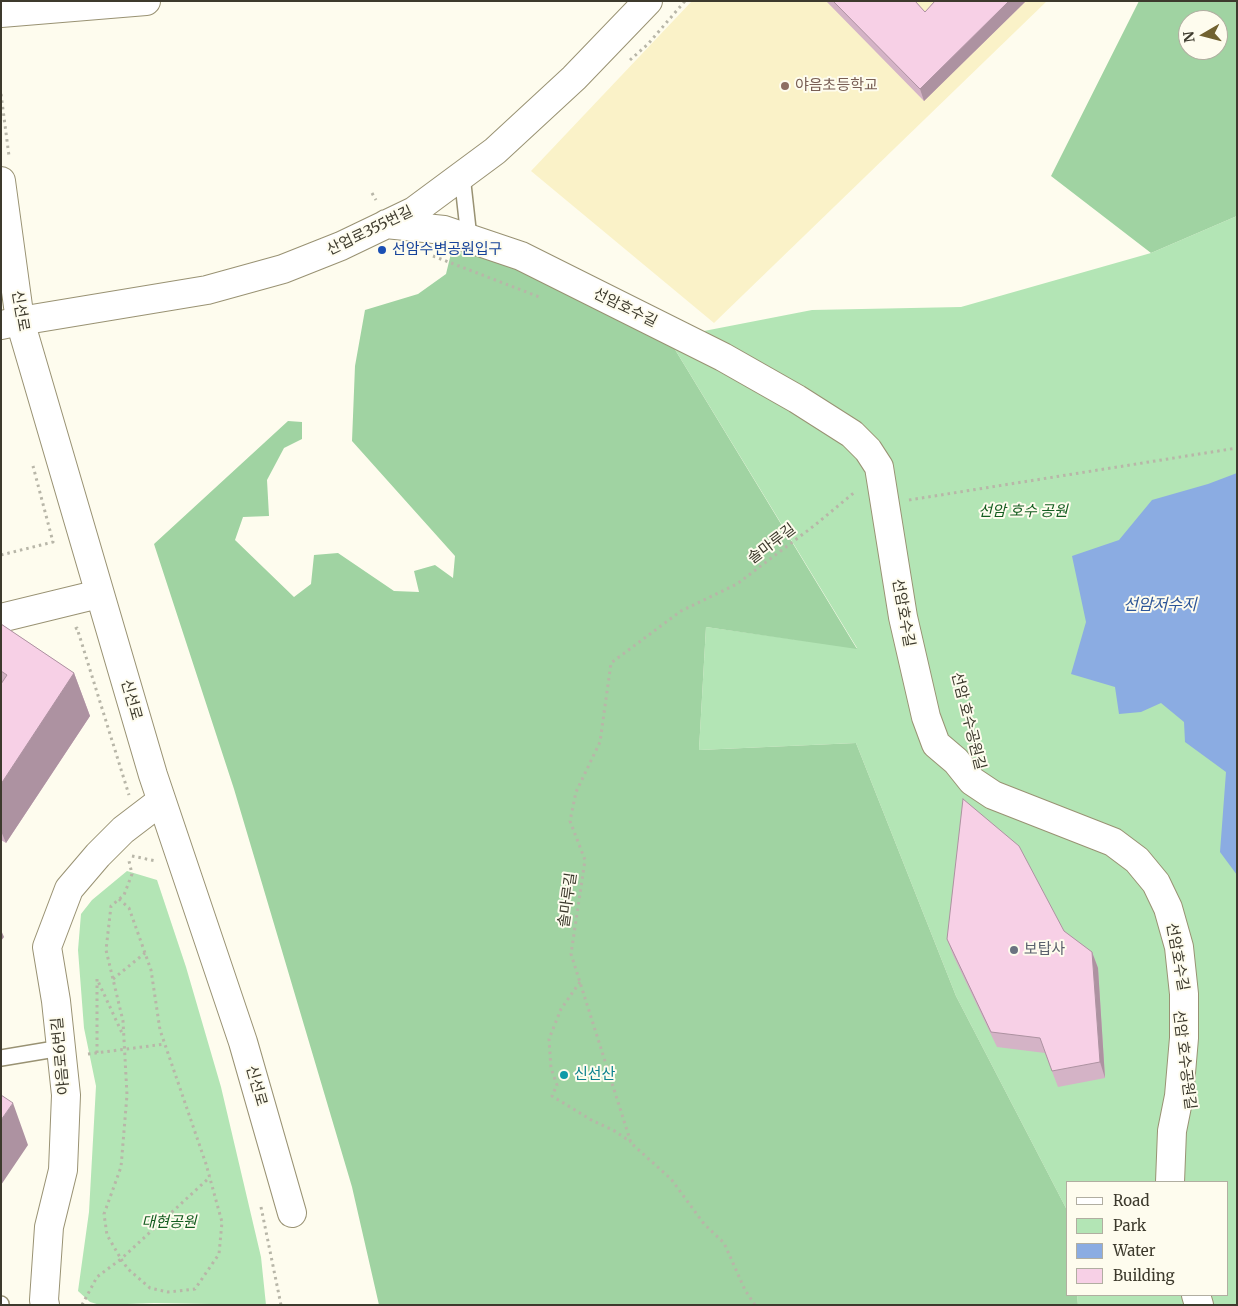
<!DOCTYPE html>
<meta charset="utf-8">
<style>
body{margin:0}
#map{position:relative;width:1238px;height:1306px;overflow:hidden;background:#fefcee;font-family:Merriweather,serif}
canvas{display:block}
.frame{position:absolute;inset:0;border:2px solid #3d3a2d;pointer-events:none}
.legend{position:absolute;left:1066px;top:1181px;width:162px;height:115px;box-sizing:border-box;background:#fefcee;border:1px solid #b1aea1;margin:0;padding:6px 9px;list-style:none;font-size:15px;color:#3d3a2d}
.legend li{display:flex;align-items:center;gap:10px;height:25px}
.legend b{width:25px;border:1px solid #b1aea1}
.north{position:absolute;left:1178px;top:10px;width:50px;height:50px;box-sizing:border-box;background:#fefcee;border:1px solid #b1aea1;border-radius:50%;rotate:262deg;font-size:14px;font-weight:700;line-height:20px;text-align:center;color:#3d3a2d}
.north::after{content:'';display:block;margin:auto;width:18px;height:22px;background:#716230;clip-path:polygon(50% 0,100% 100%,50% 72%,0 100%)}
</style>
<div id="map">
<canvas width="1238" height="1306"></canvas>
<div class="frame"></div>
<ul class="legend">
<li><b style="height:6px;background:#fff"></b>Road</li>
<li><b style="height:14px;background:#b3e5b5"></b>Park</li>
<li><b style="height:14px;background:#8bace2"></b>Water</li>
<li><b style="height:14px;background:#f7d0e6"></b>Building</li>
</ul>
<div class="north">N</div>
</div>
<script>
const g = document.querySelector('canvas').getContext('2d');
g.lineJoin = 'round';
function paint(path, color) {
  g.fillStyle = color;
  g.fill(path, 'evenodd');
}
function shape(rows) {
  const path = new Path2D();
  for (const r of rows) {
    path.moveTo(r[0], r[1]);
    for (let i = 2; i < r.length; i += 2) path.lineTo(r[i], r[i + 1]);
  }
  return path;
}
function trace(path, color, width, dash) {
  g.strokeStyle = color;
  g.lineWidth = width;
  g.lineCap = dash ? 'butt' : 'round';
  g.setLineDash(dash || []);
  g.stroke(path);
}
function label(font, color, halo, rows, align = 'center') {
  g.font = font + ' Merriweather,"Noto Sans KR",serif';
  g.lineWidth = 4;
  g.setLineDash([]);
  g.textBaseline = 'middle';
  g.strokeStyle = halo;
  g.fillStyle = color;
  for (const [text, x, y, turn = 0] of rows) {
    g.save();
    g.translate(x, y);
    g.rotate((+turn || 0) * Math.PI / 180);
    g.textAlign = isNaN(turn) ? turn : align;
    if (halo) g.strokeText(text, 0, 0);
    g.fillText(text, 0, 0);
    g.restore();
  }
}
const built = shape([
 [692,1,1047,1,714,323,531,171]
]);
const green = shape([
 [1237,216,1237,1305,1078,1305,1077,1295,1227,1295,1227,1182,1067,1182,1067,1210,956,996,856,743,699,750,706,627,857,648,668,338,812,310,961,307,1151,253],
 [127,871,157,880,186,967,221,1087,261,1257,266,1305,154,1303,100,1305,90,1302,78,1291,89,1212,96,1086,84,1028,78,950,81,914,92,900]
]);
const forest = shape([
 [1139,1,1237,1,1237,216,1151,253,1051,176],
 [1188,20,1218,20,1218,50,1188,50],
 [455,237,668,338,857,649,706,627,699,750,856,743,956,996,1067,1210,1067,1295,1077,1295,1078,1305,379,1305,352,1187,234,789,154,544,288,421,302,422,302,439,284,448,267,480,269,516,243,517,235,540,294,597,311,584,314,555,338,553,394,591,419,592,414,571,435,565,453,578,455,556,352,441,355,366,365,310,418,294,446,274]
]);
const water = shape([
 [1237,473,1237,875,1220,852,1226,772,1185,742,1184,722,1161,703,1141,712,1119,714,1115,687,1071,674,1086,622,1072,556,1119,540,1152,500,1208,484]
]);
const path = shape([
 [630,60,648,44,685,1],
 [1,94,9,156],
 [372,193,376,200],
 [433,256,542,298],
 [909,500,1237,448],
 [1,555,53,542,33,466],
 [75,629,77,628,129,795],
 [132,856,156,861],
 [119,899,129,908,151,970,160,1030,206,1164,222,1222,219,1254,195,1289,168,1292,150,1288,128,1269,121,1259,210,1177],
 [113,979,145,953],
 [580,982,561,1009,549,1039,551,1068,557,1085,552,1096,593,1121,613,1130,631,1142],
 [97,1053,97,979,122,1033],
 [88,1054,165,1044],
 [261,1207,281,1305],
 [82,1305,97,1277,121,1259,107,1235,104,1214,121,1167,127,1095,123,1021,106,950,111,906,124,895,132,874,129,861],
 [755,1305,745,1290,724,1243,704,1224,671,1179,631,1143,571,954,585,860,570,821,576,792,600,742,611,663,681,611,737,584,815,525,856,491]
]);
const service = shape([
 [462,175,469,238],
 [1,1058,61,1048],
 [1,1304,1,1305]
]);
const minor = shape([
 [1,13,146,1],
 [1,325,20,321],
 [45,1305,44,1300,49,1227,63,1170,66,1095,56,1001,47,947,69,889,98,855,123,830,161,801]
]);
const tertiary = shape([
 [1,181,20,321,153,775,243,1042,292,1213],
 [386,224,444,230,521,256,723,357,797,399,852,434,868,450,879,467,903,617,926,717,936,744,956,761,972,781,993,795,1113,842,1137,860,1156,883,1168,908,1179,947,1184,994,1184,1038,1179,1096,1172,1131,1170,1182],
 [20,321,207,290,283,269,341,246,414,211,495,151,574,78,648,1],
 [1,618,99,594],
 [1196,1295,1199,1305]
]);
const wall = shape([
 [826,1,915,1,925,12,935,1,1026,1,924,101],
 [1,624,74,673,90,716,6,843,1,840],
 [1064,931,1092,952,1098,968,1105,1078,1058,1087,1045,1053,997,1047,953,955,947,939]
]);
const shadedWall = shape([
 [1009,1,1026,1,924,101,920,89],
 [74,673,90,716,6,843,1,831,1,784],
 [1,930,4,937,1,941],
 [1092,952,1098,968,1105,1078,1100,1062],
 [13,1103,28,1145,1,1185,1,1120]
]);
const building = shape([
 [833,1,915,1,925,12,935,1,1009,1,920,89,833,1],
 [1,624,74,673,1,784,1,684,7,675,1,671,1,624],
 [963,799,1019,846,1064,931,1092,952,1100,1062,1052,1071,1040,1038,991,1032,947,939,963,799],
 [1,1095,13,1103,1,1120,1,1095]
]);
const markers = [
 [785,86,5,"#8d6e63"],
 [382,250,5,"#1a4fb4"],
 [1014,950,5,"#6b7280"],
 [564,1075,5,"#0f9aa8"]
];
const educationNames = [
 ["야음초등학교",795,86]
];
const streetNames = [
 ["산업로355번길",370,231,-26],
 ["선암호수길",625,308,26],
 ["신선로",20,311,80],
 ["솔마루길",772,544,-37],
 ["선암호수길",903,613,80],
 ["신선로",131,700,74],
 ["선암 호수공원길",968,721,76],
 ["솔마루길",568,900,-82],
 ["선암호수길",1177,957,80],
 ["야음로6번길",61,1056,-95],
 ["선암 호수공원길",1184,1060,83],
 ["신선로",256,1086,74]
];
const transitNames = [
 ["선암수변공원입구",392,250]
];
const parkNames = [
 ["선암 호수 공원",1023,512],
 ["대현공원",169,1223]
];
const worshipNames = [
 ["보탑사",1024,950]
];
const cultureNames = [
 ["신선산",574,1075]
];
const waterNames = [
 ["선암저수지",1160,605]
];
paint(built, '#faf2c8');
paint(green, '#b3e5b5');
paint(forest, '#a0d3a2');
paint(water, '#8bace2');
trace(service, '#999273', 18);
trace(minor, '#999273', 30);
trace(tertiary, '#999273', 30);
trace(path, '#b8b6a8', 3, [2.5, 4]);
trace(service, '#fff', 15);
trace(minor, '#fff', 28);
trace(tertiary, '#fff', 28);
paint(wall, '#d4b3c6');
paint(shadedWall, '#ad92a1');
paint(building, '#f7d0e6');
trace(building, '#ad92a1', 1);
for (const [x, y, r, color] of markers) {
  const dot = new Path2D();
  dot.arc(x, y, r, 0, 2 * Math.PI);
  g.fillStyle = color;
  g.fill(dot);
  trace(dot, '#fefcee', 2);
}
label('15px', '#785e54', '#fefcee', educationNames, 'left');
label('15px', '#3d3a2d', '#fefcee', streetNames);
label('15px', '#164399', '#fefcee', transitNames, 'left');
label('italic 15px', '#145d20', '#fefcee', parkNames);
label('15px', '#5b616d', '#fefcee', worshipNames, 'left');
label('15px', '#0d838f', '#fefcee', cultureNames, 'left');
label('italic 16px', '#2d5698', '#fefcee', waterNames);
</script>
